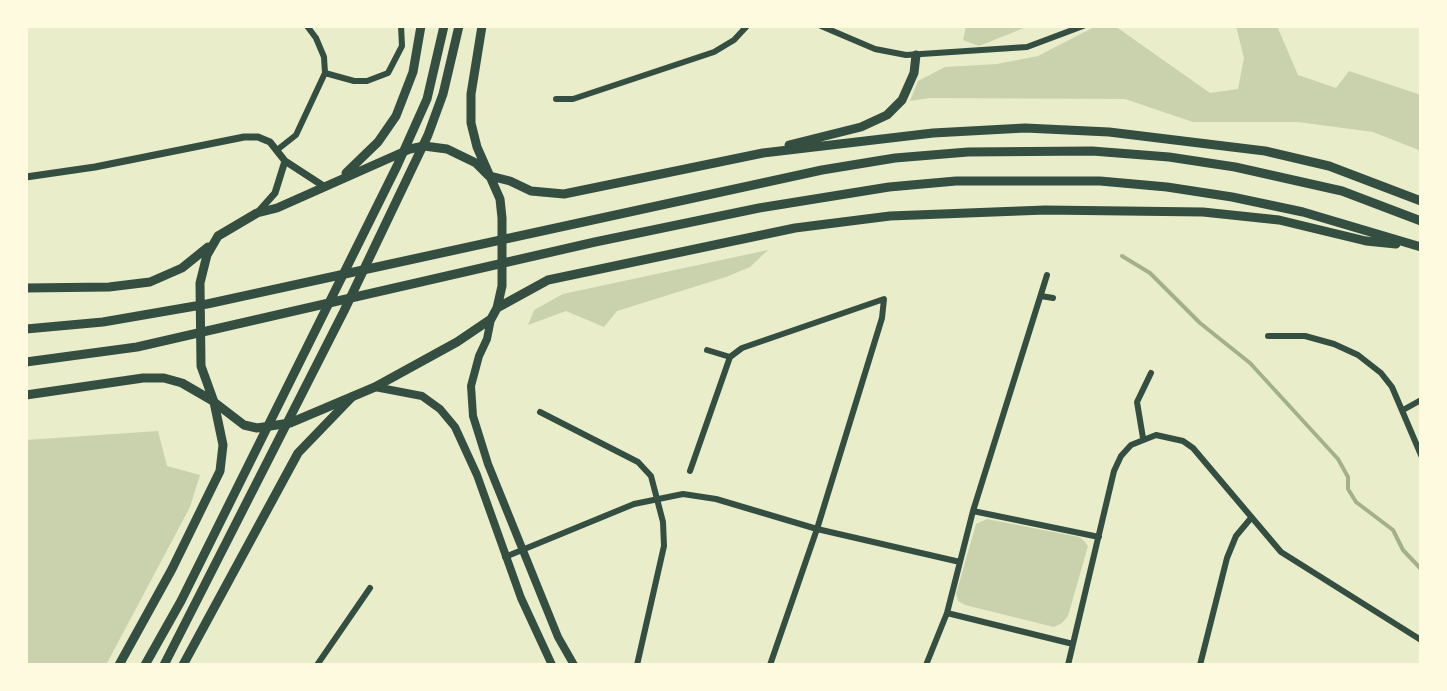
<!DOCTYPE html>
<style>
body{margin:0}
#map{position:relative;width:1447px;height:691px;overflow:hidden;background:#e9edc9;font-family:"Libre Baskerville",serif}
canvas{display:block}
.frame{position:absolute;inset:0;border:28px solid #fefae0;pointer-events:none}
</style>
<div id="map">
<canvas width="1447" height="691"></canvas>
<div class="frame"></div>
</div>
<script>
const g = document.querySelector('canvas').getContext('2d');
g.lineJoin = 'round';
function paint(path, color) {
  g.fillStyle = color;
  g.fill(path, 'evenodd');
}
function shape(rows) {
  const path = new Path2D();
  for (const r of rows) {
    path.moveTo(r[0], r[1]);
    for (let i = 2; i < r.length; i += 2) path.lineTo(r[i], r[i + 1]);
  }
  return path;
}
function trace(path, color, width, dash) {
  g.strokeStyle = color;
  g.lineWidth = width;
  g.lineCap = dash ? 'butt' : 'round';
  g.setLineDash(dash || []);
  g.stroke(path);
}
const green = shape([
 [966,26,1029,26,979,46,963,40],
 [1096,26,1115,26,1210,93,1238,89,1244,58,1236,26,1277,26,1298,75,1336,88,1349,71,1421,95,1421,151,1373,132,1298,122,1193,122,1125,99,930,98,910,101,918,81,945,67,997,64,1038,56],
 [768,250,750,267,726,277,617,311,604,327,566,311,528,325,534,310,563,294],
 [158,431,167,466,200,475,190,507,106,665,26,665,26,440],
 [987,519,1079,537,1084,541,1088,546,1068,616,1062,623,1054,627,965,605,958,601,956,594,976,524]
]);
const stream = shape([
 [1122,256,1150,273,1200,323,1250,363,1338,459,1348,477,1348,489,1356,502,1393,530,1403,550,1421,569]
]);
const minor = shape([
 [821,26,875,49,906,55,1027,47,1083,26],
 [325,73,354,81,367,81,388,73,402,46,401,26],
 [556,99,573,99,714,52,734,40,747,26],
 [277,150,296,135,325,73,324,57,316,38,307,26],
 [1041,296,1053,298],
 [1268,336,1305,336,1334,344,1358,355,1381,373,1392,387,1421,455],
 [707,350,730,357],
 [1403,410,1421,400],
 [540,412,638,462,651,476,663,522,664,546,637,665],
 [1143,438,1137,402,1151,373],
 [690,471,730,357,742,348,884,299,882,318,817,529,770,665],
 [973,511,1099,537],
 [505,557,634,504,683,494,716,499,817,529,960,562],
 [947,613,1073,644],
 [317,665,370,588],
 [926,665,947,613,973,511,1047,275],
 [1068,665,1114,471,1121,456,1131,445,1156,435,1183,441,1193,448,1281,552,1421,640],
 [1200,665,1227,558,1236,536,1251,518]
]);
const tertiary = shape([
 [26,177,95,167,244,137,258,137,270,142,285,161,325,187],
 [259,211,275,193,285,161]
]);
const secondary = shape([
 [491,319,487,339,479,356,471,386,473,416,488,464,558,637,574,665],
 [375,387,422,396,440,409,455,427,477,475,521,598,552,665]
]);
const primary = shape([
 [119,665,172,569,220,471,223,445,214,402],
 [145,665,181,601,397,166,427,99,444,26],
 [164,665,344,311,428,135,443,94,459,26],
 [183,665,298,453,352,397]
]);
const trunk = shape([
 [482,26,471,94,471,123,477,147,500,199,502,218,502,286,497,308,491,319,457,342,375,387,290,423,257,428,244,425,214,402,201,366,200,283,207,255,218,236,257,213,277,208,410,149,424,146,447,149,476,163,489,176],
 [789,145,861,127,887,115,902,100,914,73,916,55],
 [346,173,378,142,396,116,413,72,421,26],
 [490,176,510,181,531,191,564,194,763,153,933,133,1025,128,1109,132,1265,151,1329,166,1421,201],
 [26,288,109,287,150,282,182,268,208,247],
 [497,308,548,280,795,228,890,216,1045,210,1203,212,1279,220,1366,241,1396,244],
 [26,329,103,322,207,304,822,170,895,158,968,152,1092,151,1169,157,1235,167,1342,191,1421,221],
 [26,362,137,347,595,242,759,208,889,187,956,181,1100,181,1167,187,1232,197,1303,212,1421,247],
 [26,395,143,378,164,378,182,383,213,401]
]);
paint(green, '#cad2ad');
trace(stream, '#a3b18a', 4);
trace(minor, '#344e41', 6);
trace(tertiary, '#344e41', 7);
trace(secondary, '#344e41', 8);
trace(primary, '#344e41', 9);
trace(trunk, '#344e41', 9);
</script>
